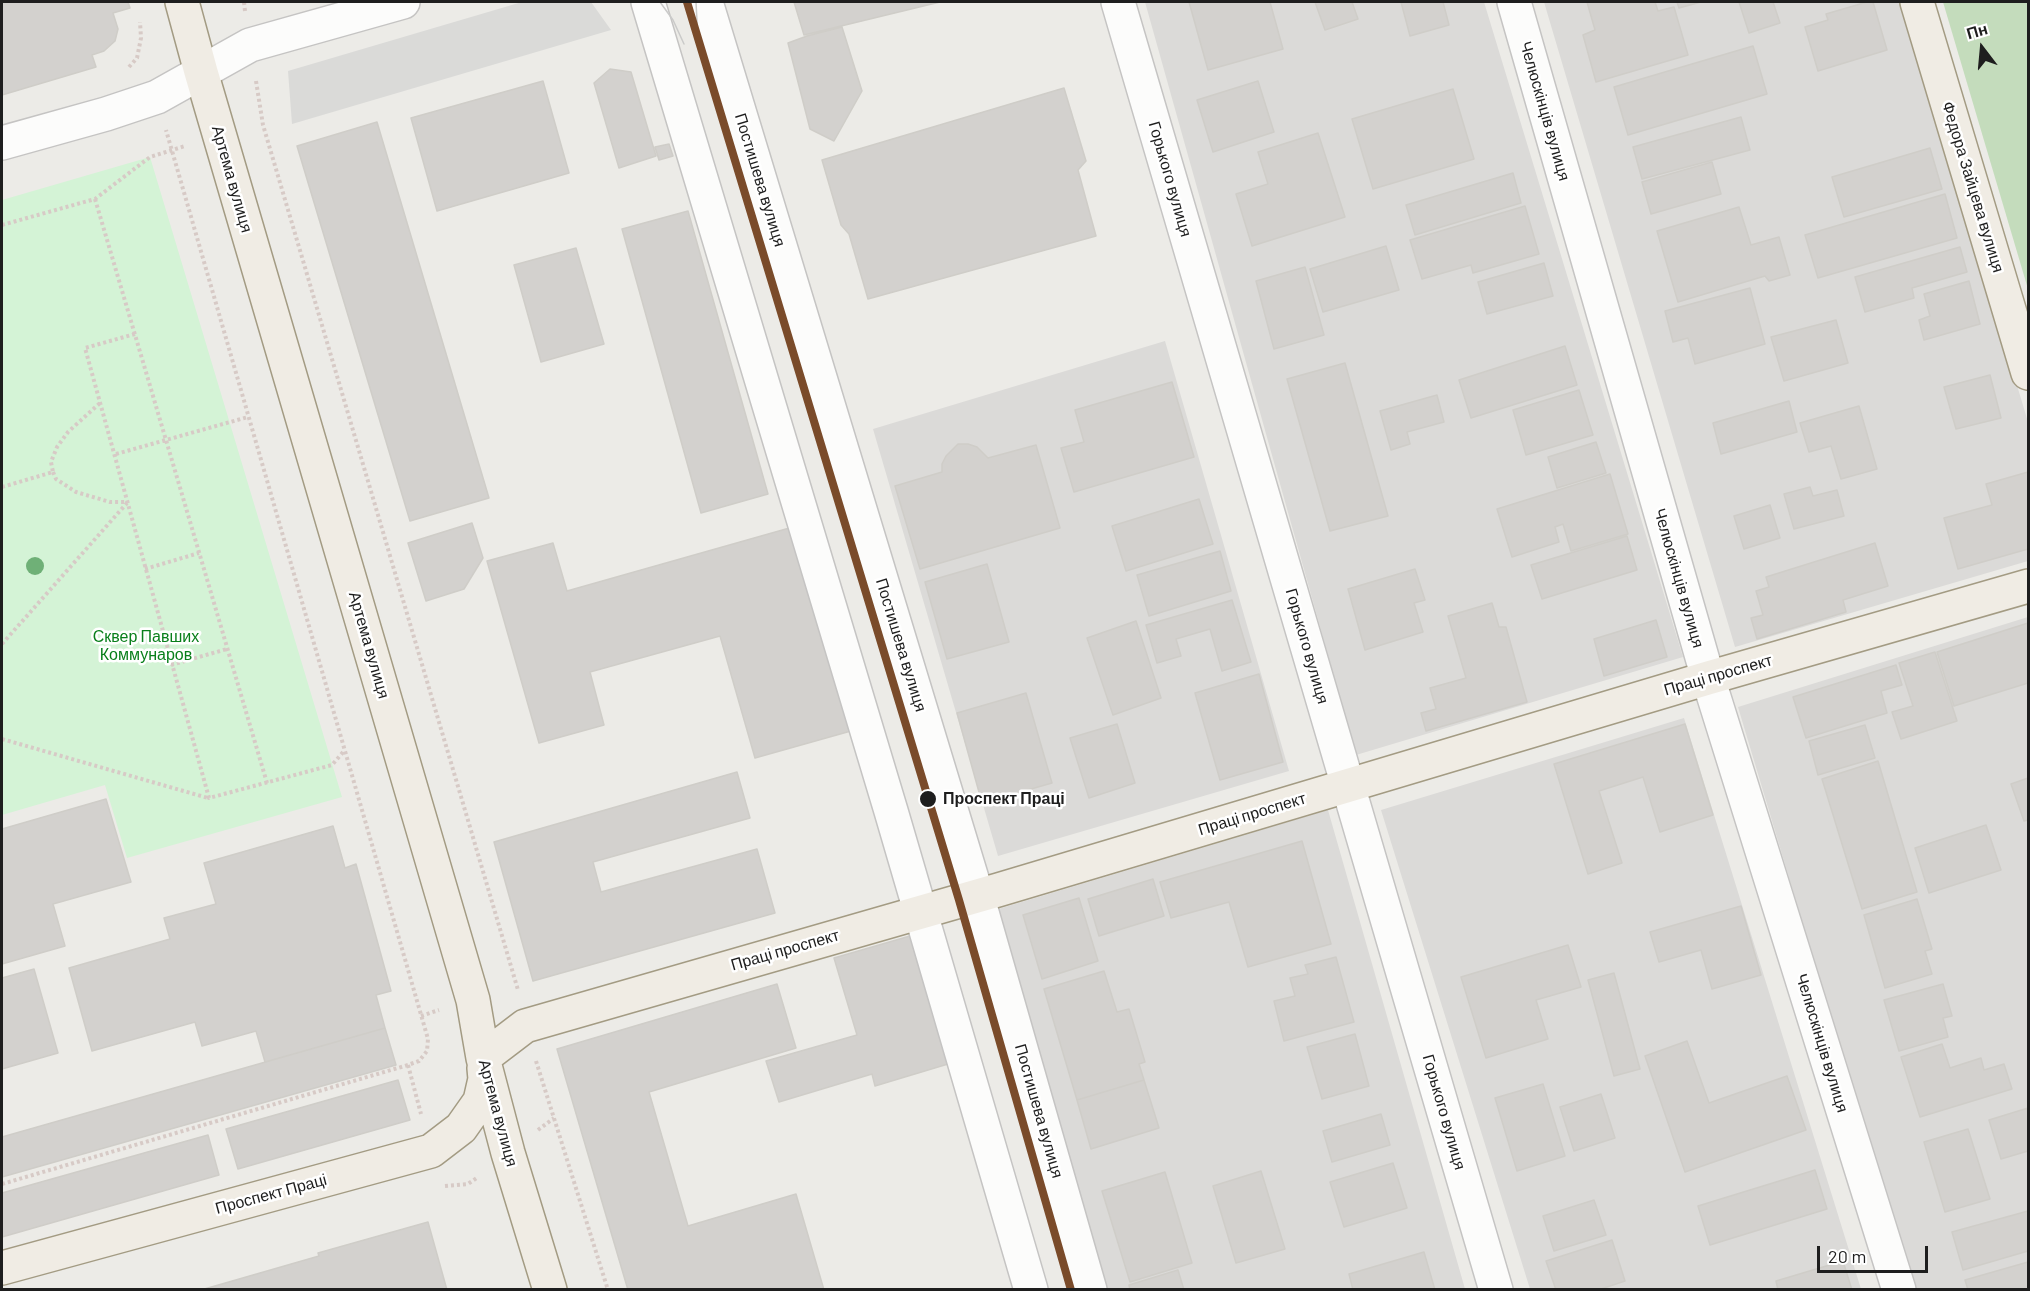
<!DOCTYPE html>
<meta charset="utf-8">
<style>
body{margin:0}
#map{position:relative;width:2030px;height:1291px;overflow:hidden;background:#ecebe7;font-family:Barlow,sans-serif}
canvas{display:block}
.frame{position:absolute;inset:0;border:3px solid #1e1e1e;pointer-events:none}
.north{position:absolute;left:1952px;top:18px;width:60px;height:60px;-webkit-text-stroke:4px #fff;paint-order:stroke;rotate:344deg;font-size:16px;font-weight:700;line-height:24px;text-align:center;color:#1e1e1e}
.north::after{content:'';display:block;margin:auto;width:21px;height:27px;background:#1e1e1e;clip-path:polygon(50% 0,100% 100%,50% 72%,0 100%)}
.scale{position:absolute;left:1817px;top:1246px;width:111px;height:27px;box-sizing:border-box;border:3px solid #1e1e1e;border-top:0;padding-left:8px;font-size:18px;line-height:21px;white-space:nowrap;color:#1e1e1e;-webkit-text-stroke:4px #fff;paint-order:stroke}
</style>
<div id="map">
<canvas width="2030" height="1291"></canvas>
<div class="frame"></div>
<div class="north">Пн</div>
<div class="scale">20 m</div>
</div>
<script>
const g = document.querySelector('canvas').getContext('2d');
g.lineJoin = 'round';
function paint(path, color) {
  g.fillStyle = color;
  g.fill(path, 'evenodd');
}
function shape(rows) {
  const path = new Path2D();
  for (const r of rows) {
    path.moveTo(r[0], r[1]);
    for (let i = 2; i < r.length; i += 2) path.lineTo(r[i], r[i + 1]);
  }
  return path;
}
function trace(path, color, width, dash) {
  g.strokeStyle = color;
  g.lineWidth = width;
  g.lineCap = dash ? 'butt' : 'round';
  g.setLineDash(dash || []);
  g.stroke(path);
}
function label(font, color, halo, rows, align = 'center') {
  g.font = font + ' Barlow,sans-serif';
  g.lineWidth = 5;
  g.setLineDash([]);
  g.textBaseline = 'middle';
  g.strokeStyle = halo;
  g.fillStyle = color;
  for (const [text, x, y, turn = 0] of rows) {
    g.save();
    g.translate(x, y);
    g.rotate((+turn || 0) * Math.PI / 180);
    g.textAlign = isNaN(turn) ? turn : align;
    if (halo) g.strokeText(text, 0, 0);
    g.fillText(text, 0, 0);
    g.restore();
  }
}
const residential = shape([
 [1145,2,1484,2,1683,657,1356,755],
 [1544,2,1902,2,2028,422,2028,561,1735,647],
 [1165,341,1289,771,998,856,873,429],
 [2028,617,2028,1289,1912,1289,1738,707],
 [1684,718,1861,1289,1530,1289,1381,810],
 [1328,810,1465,1289,1102,1289,985,913]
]);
const religious = shape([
 [522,2,591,2,611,30,292,124,288,71]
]);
const forest = shape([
 [1943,2,2028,2,2028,289]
]);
const park = shape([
 [150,157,342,797,127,858,105,785,2,815,2,200]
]);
const building = shape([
 [2,2,128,2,130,8,113,13,118,29,115,41,104,51,92,55,96,67,2,95,2,2],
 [794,2,940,2,804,35,794,2],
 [1189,2,1270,2,1283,49,1208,70,1189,2],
 [1315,2,1352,2,1358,19,1325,30,1315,2],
 [1401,2,1443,2,1449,25,1410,36,1401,2],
 [1587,2,1655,2,1658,11,1674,7,1688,55,1596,82,1583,35,1595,30,1587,2],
 [1677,2,1701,2,1679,8,1677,2],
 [1739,2,1773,2,1780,23,1749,33,1739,2],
 [1867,2,1873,2,1887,50,1818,71,1805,27,1828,20,1826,14,1867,2],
 [842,27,862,91,834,141,810,129,788,43,807,36,842,27],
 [1753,46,1767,94,1628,135,1614,87,1753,46],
 [610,69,631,72,656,156,619,168,594,83,610,69],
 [543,81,569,173,437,211,411,118,543,81],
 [1258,81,1274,132,1213,152,1197,100,1258,81],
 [1064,88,1086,161,1078,170,1096,236,868,299,849,234,841,225,822,160,1064,88],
 [1453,89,1474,159,1373,189,1352,119,1453,89],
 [1741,117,1750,150,1642,179,1633,147,1741,117],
 [377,122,489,498,410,521,297,146,377,122],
 [1318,133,1345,217,1252,246,1236,194,1268,184,1258,152,1318,133],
 [669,144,673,156,659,160,655,147,669,144],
 [1930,148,1942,189,1844,217,1832,177,1930,148],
 [1712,162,1721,194,1651,214,1642,182,1712,162],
 [1513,173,1521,203,1415,235,1406,205,1513,173],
 [1945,194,1957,238,1818,278,1805,235,1945,194],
 [1525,206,1539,254,1473,273,1471,265,1422,279,1410,240,1525,206],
 [1739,207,1751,245,1779,237,1790,275,1769,281,1765,276,1678,302,1657,231,1739,207],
 [688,211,768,494,701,513,622,229,688,211],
 [1386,246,1399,290,1323,312,1310,269,1386,246],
 [1960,247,1967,272,1912,288,1914,298,1865,312,1855,277,1960,247],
 [576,248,604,344,541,362,514,265,576,248],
 [1544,263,1553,296,1487,314,1478,282,1544,263],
 [1305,267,1324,335,1274,349,1256,281,1305,267],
 [1969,281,1980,324,1924,340,1919,320,1930,316,1924,294,1969,281],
 [1750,288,1765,344,1695,364,1688,338,1673,342,1665,311,1750,288],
 [1836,320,1848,363,1784,381,1771,337,1836,320],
 [1565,346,1577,385,1471,418,1459,380,1565,346],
 [1345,363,1388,516,1330,531,1287,379,1345,363],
 [1990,375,2001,418,1956,429,1944,387,1990,375],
 [1172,382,1194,457,1074,492,1061,448,1084,442,1075,410,1172,382],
 [1579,390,1593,435,1526,455,1513,410,1579,390],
 [1437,395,1444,422,1407,432,1410,444,1391,450,1380,411,1437,395],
 [1789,401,1797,432,1721,454,1713,423,1789,401],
 [1859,406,1877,469,1841,479,1831,446,1809,452,1800,423,1859,406],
 [1596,442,1606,473,1557,488,1548,457,1596,442],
 [958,444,968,444,977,447,988,458,1036,445,1060,528,920,569,895,486,942,472,942,464,946,456,958,444],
 [2028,472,2028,549,1958,569,1944,518,1992,505,1986,484,2028,472],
 [1610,474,1628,534,1571,551,1563,524,1555,527,1559,542,1512,557,1497,509,1610,474],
 [1810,487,1813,496,1837,490,1844,516,1794,529,1784,494,1810,487],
 [1199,499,1213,544,1126,571,1112,526,1199,499],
 [1770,505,1780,538,1744,549,1734,516,1770,505],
 [472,523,483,558,464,589,426,601,408,543,472,523],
 [800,525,858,729,755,758,720,636,590,672,604,725,539,743,487,561,553,543,567,591,800,525],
 [1627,536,1637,570,1542,599,1531,565,1627,536],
 [1875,543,1888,586,1843,600,1846,612,1757,639,1751,618,1763,615,1756,591,1769,587,1766,577,1875,543],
 [1220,551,1231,591,1149,616,1137,575,1220,551],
 [987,564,1009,642,947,659,925,582,987,564],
 [1415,569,1425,600,1414,603,1423,632,1365,650,1348,589,1415,569],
 [1232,600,1251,662,1222,671,1210,629,1176,639,1181,656,1157,663,1146,625,1232,600],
 [1492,603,1499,627,1506,627,1527,702,1426,731,1421,713,1436,709,1430,688,1466,678,1448,616,1492,603],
 [1656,620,1667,657,1604,676,1594,639,1656,620],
 [1136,621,1161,698,1113,715,1087,638,1136,621],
 [2028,623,2028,683,1954,706,1937,652,2028,623],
 [1935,652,1957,721,1901,739,1892,712,1913,706,1899,663,1935,652],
 [1896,665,1902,685,1881,691,1887,713,1806,738,1793,697,1896,665],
 [1259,674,1283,762,1220,780,1195,693,1259,674],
 [1026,693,1052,783,982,803,957,713,1026,693],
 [1117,724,1135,783,1089,798,1070,738,1117,724],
 [1685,724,1713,815,1660,832,1643,777,1599,791,1622,863,1588,874,1554,764,1685,724],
 [1865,725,1875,758,1818,775,1809,741,1865,725],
 [1878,761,1917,892,1862,909,1822,779,1878,761],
 [737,772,750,818,593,862,601,892,757,849,775,913,533,981,494,842,737,772],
 [2028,778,2028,820,2024,821,2011,784,2028,778],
 [106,799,131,882,53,904,65,946,2,964,2,829,106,799],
 [1986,825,2001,870,1929,893,1915,848,1986,825],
 [333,826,345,868,356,864,391,991,376,995,385,1028,265,1062,256,1031,202,1046,195,1022,92,1051,69,968,170,939,164,918,216,904,204,863,333,826],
 [1302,841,1331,944,1248,967,1229,902,1171,918,1160,882,1302,841],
 [1153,879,1164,916,1099,936,1088,899,1153,879],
 [1079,898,1098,961,1042,979,1023,915,1079,898],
 [1917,899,1932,949,1925,951,1932,974,1885,988,1864,915,1917,899],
 [1741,906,1761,975,1712,989,1701,950,1659,962,1650,932,1741,906],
 [910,936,948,1064,875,1086,872,1074,779,1102,766,1061,857,1035,834,958,910,936],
 [1568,945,1581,987,1536,1000,1548,1039,1486,1058,1461,977,1568,945],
 [1336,957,1354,1022,1284,1041,1274,1001,1295,996,1290,978,1308,974,1305,965,1336,957],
 [34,969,58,1053,2,1069,2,978,34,969],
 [1104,971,1117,1012,1129,1009,1145,1062,1139,1064,1144,1080,1077,1100,1044,989,1104,971],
 [1614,973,1640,1069,1614,1076,1588,980,1614,973],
 [777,984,796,1048,649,1092,688,1226,796,1194,824,1290,628,1290,557,1049,777,984],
 [1943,984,1952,1016,1943,1018,1948,1037,1899,1051,1884,1000,1943,984],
 [385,1028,396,1065,2,1177,2,1137,385,1028],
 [1355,1034,1369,1086,1322,1099,1307,1047,1355,1034],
 [1687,1041,1709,1103,1787,1076,1806,1130,1685,1172,1645,1056,1687,1041],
 [1942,1044,1950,1068,1981,1058,1984,1070,2004,1064,2012,1089,1920,1117,1901,1057,1942,1044],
 [398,1080,410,1120,238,1169,226,1129,398,1080],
 [1144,1080,1159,1128,1091,1149,1077,1100,1144,1080],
 [1543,1084,1565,1156,1517,1171,1495,1098,1543,1084],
 [1601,1094,1615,1138,1574,1151,1560,1107,1601,1094],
 [2028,1108,2028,1151,2001,1159,1989,1120,2028,1108],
 [1381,1114,1390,1145,1332,1162,1323,1131,1381,1114],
 [1968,1129,1990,1199,1945,1212,1924,1142,1968,1129],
 [208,1135,219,1175,2,1237,2,1193,208,1135],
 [1393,1163,1407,1208,1344,1227,1330,1182,1393,1163],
 [1815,1170,1827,1209,1710,1245,1698,1206,1815,1170],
 [1261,1171,1285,1249,1236,1263,1213,1186,1261,1171],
 [1165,1172,1192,1263,1130,1282,1102,1191,1165,1172],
 [1594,1200,1606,1235,1554,1251,1543,1216,1594,1200],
 [2028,1211,2028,1251,1963,1270,1952,1232,2028,1211],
 [428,1222,447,1290,201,1290,319,1256,318,1253,428,1222],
 [1612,1240,1625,1281,1598,1290,1556,1290,1546,1261,1612,1240],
 [1424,1252,1435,1290,1353,1290,1349,1274,1424,1252],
 [1843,1261,1852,1290,1778,1290,1776,1281,1843,1261],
 [2028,1262,2028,1290,1968,1290,1965,1280,2028,1262],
 [1178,1270,1184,1290,1130,1290,1129,1285,1178,1270]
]);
const path = shape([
 [244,2,245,11],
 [129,67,137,58,141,38,140,22],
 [256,81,263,125,518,990],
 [95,199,267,783],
 [2,225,95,199,150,157,185,146],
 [135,334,85,348,209,798,332,765,344,751],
 [116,454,248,417],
 [53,472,56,479,76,492,110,502,127,502],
 [2,487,53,472,51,462,57,447,68,432,100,403],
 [145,569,199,553],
 [2,644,127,503],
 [171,665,227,649],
 [2,739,208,798],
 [421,1016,439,1010],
 [536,1061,608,1290],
 [408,1065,421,1114],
 [538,1130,554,1118],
 [2,1184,408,1065,419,1061,427,1051,428,1039,166,130],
 [445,1186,468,1184,478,1177]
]);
const minor = shape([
 [648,2,891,811,1031,1290],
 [706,2,977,895,1090,1290],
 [1118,2,1496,1290],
 [1514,2,1708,678,1899,1290],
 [2,143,106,114,157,97,250,45,403,2]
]);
const major = shape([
 [182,2,201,72,473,1000,483,1058,508,1153,550,1290],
 [1917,2,2028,373],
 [483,1058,525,1026,998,890,1708,678,2028,586],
 [2,1268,431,1151,461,1128,480,1101,485,1079,484,1068]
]);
const tram = shape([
 [660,2,673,20,684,44],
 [696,2,698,41]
]);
const tram1 = shape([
 [687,2,959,900,1071,1290]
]);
const trees = [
 [35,566]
];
const markers = [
 [928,799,9,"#1e1e1e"]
];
const streetNames = [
 ["Челюскінців вулиця",1545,111,74],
 ["Артема вулиця",232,179,74],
 ["Горького вулиця",1170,179,74],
 ["Постишева вулиця",760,180,73],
 ["Федора Зайцева вулиця",1973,187,73],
 ["Челюскінців вулиця",1679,578,74],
 ["Артема вулиця",369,645,74],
 ["Постишева вулиця",901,645,73],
 ["Горького вулиця",1307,646,74],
 ["Праці проспект",1718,675,-16],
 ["Праці проспект",1252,814,-17],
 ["Праці проспект",785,950,-16],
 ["Челюскінців вулиця",1822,1043,73],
 ["Постишева вулиця",1039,1111,74],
 ["Горького вулиця",1444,1112,74],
 ["Артема вулиця",498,1113,75],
 ["Проспект Праці",271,1194,-15]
];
const parkNames = [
 ["Сквер Павших",146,637],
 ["Коммунаров",146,655]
];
const stopNames = [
 ["Проспект Праці",943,799]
];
paint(residential, '#dbdad8');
paint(religious, '#dadad8');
paint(forest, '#c4dcbc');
paint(park, '#d4f3d6');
paint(building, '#d3d1ce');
trace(building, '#cfcdc8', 1.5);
trace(minor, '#c5c4c3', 36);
trace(major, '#a39b83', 36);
trace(path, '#d7cac6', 4, [3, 3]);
trace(minor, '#fcfcfb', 33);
trace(major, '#f0ece4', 33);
trace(tram, '#cacac9', 1.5);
trace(tram1, '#7a4b2a', 8);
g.fillStyle = '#6fb077';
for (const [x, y] of trees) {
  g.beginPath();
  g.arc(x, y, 9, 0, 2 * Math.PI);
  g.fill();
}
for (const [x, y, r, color] of markers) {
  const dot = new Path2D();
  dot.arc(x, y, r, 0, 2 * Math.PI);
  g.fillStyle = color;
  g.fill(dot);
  trace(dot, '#fff', 2);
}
label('16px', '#1e1e1e', '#fff', streetNames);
label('16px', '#097f1b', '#fff', parkNames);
label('bold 16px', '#1e1e1e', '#fff', stopNames, 'left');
</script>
